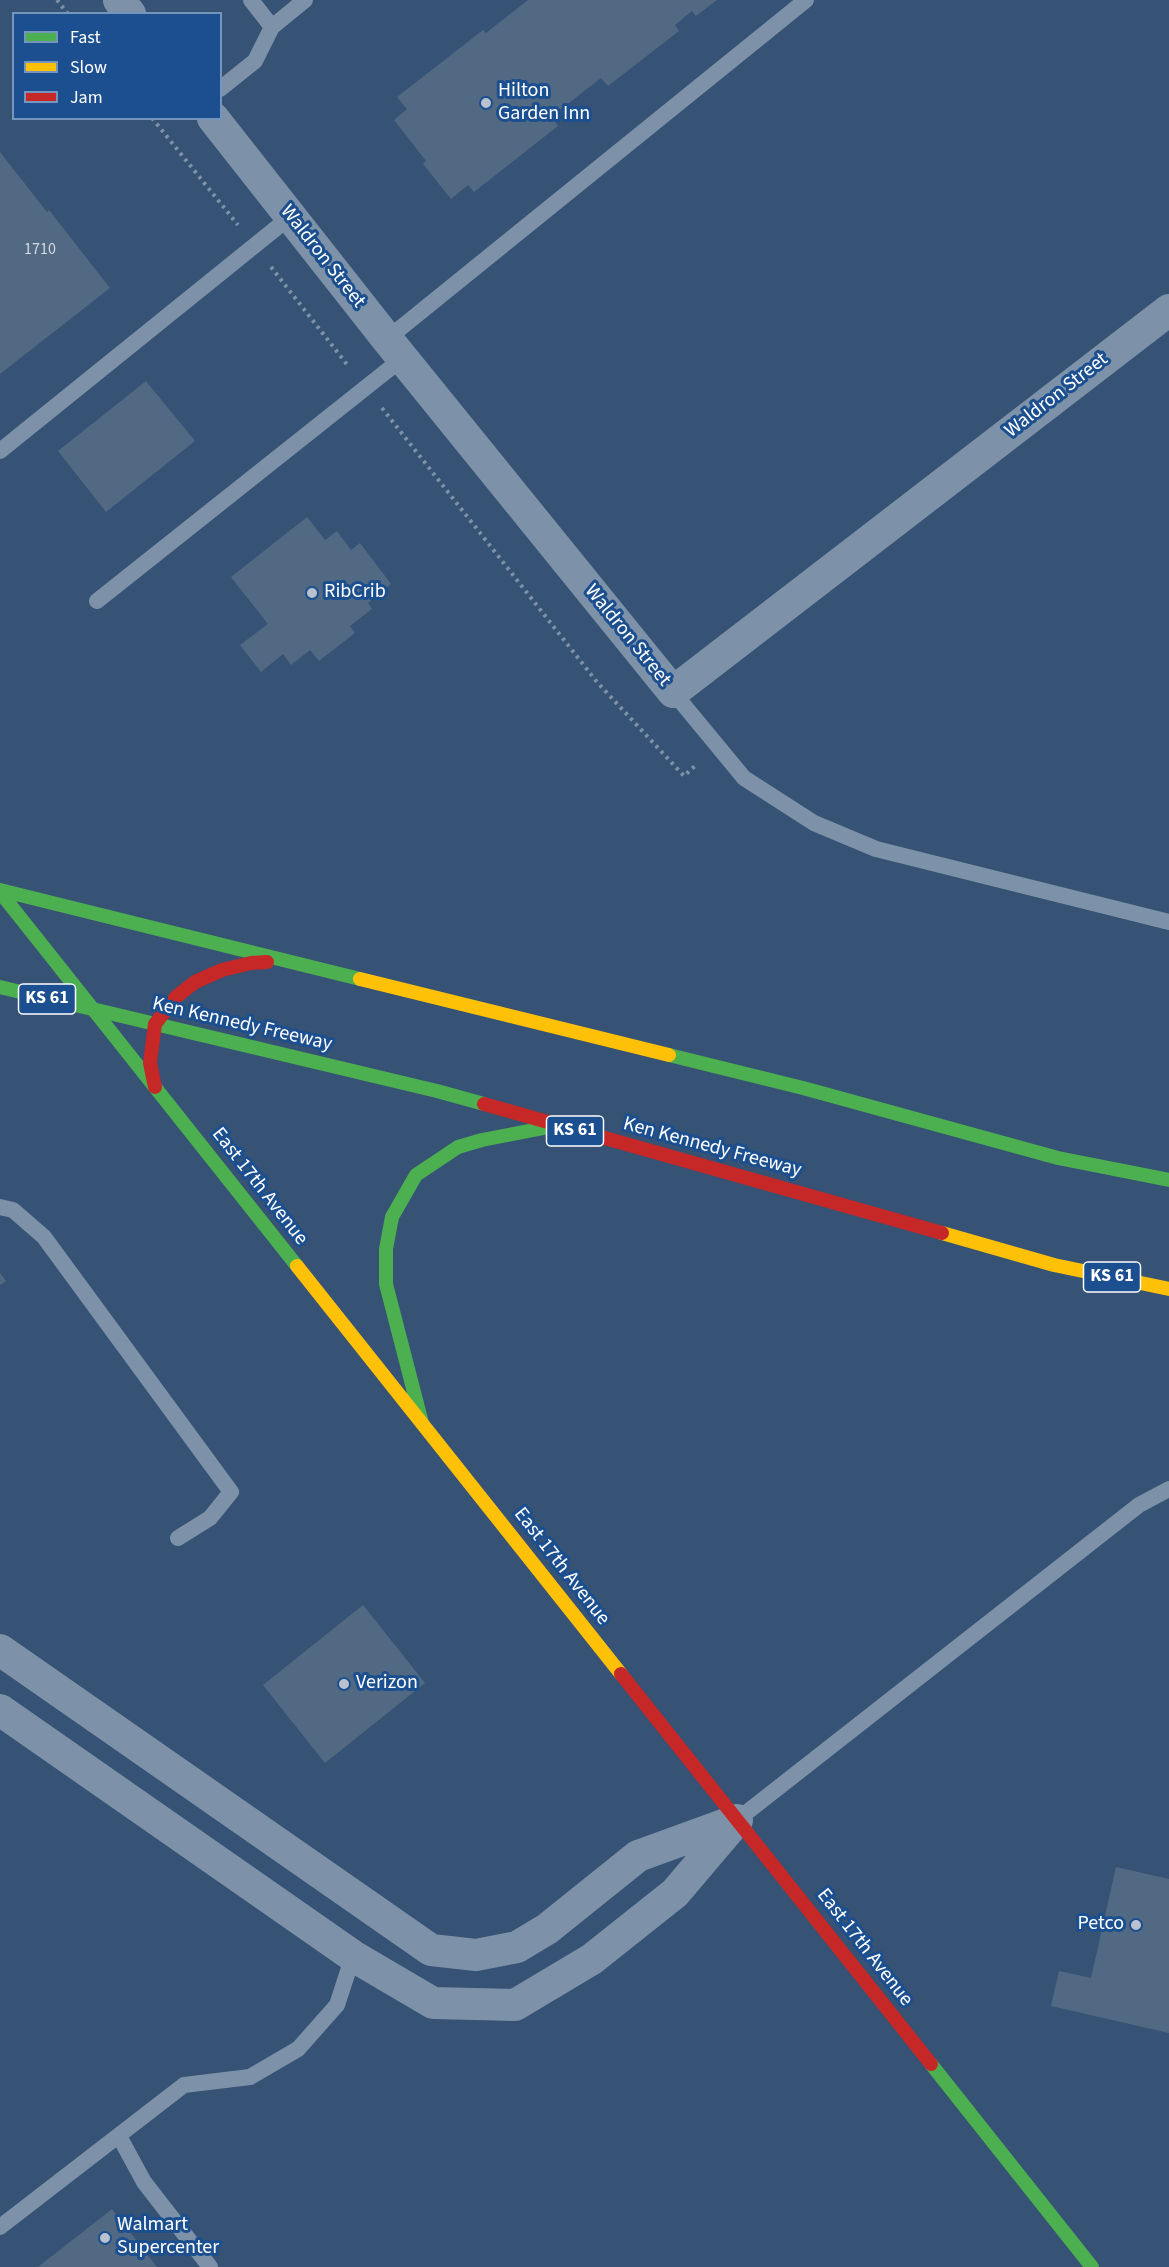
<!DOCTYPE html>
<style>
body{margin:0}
#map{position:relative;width:1169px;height:2267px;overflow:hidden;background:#365274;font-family:"Source Sans 3",sans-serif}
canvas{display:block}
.legend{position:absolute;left:12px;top:12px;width:210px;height:108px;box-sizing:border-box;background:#1b4f8f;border:2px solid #7695bc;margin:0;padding:8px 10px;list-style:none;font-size:18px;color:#fff}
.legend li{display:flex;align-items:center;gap:12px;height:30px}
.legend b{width:30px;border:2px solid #7695bc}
</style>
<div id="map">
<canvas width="1169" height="2267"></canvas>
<ul class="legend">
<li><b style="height:8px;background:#4caf50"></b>Fast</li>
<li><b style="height:8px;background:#ffc107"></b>Slow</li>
<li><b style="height:8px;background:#c62828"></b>Jam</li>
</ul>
</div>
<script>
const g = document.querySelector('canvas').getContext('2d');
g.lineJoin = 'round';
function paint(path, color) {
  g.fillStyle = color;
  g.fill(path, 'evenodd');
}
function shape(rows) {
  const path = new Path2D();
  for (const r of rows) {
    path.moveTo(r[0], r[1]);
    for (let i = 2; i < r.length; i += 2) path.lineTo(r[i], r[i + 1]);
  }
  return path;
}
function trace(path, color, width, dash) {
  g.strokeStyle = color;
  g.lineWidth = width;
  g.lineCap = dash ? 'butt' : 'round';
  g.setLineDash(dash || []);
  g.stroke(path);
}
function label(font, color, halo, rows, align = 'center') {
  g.font = font + ' "Source Sans 3",sans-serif';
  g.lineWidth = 6;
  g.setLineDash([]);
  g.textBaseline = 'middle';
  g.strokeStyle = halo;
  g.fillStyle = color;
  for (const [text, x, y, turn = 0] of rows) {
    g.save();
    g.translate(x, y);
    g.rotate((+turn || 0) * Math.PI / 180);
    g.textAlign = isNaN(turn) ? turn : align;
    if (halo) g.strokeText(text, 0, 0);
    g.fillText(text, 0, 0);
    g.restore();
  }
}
const building = shape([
 [528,0,717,0,696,16,692,11,675,25,679,31,608,86,601,78,551,117,558,126,474,192,468,185,451,199,423,164,426,161,394,120,407,109,397,97,483,30,486,33],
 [0,152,47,212,49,210,110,288,0,374],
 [146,381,195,441,106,512,58,451],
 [307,517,325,540,337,531,351,550,360,543,391,584,368,603,372,609,350,626,355,633,319,661,310,650,291,665,283,654,261,672,240,645,268,624,231,577],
 [0,1273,6,1281,0,1285],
 [363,1605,425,1683,325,1763,263,1685],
 [1116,1867,1169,1879,1169,2033,1051,2006,1059,1971,1091,1978],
 [112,2209,157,2267,38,2267]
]);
const path = shape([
 [57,0,68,14],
 [152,118,238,225],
 [271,267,349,367],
 [382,408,597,682,684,776,695,766]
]);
const lane = shape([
 [251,0,272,27],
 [220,89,255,61,272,27,305,0],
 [387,339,806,0],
 [0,451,290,217],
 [97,601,403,358],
 [673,692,744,778,814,823,876,849,1169,922],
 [0,1207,13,1210,44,1237,231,1492,210,1518,178,1538],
 [737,1820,1139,1505,1169,1489],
 [119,2136,144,2182,210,2267],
 [0,2227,184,2085,250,2077,298,2049,337,2005,353,1956]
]);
const street = shape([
 [119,0,130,14],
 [213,118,387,339,673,692,1169,310],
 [0,1650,431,1950,476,1955,517,1947,547,1929,638,1856,737,1820],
 [0,1710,353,1956,433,2003,515,2005,592,1959,675,1893,737,1820]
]);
const fast = shape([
 [0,890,360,979],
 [0,892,297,1266],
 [0,987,437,1091,484,1104],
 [669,1055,803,1088,1058,1158,1169,1180],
 [422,1423,386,1284,386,1249,392,1217,416,1175,458,1147,482,1140,549,1127],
 [931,2064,1092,2267]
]);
const slow = shape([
 [360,979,669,1055],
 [942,1233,1054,1265,1169,1289],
 [297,1266,621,1674]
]);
const jam = shape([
 [155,1087,150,1063,155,1024,176,997,195,982,222,970,251,963,267,962],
 [484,1104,942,1233],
 [621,1674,931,2064]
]);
const markers = [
 [486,103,6,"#b9c2ce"],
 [312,593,6,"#b9c2ce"],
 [344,1684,6,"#b9c2ce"],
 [1136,1925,6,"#b9c2ce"],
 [105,2238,6,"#b9c2ce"]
];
const numberNames = [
 ["1710",40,250]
];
const shields = [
 [47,999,57],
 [575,1131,57],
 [1112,1277,57]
];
const shieldNames = [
 ["KS 61",47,999],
 ["KS 61",575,1131],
 ["KS 61",1112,1277]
];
const poiNames = [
 ["Hilton",498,92],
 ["Garden Inn",498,115],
 ["RibCrib",324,593],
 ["Verizon",356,1684],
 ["Petco",1124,1925,"right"],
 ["Walmart",117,2226],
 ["Supercenter",117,2249]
];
const streetNames = [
 ["Waldron Street",322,257,52],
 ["Waldron Street",1057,396,-38],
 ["Waldron Street",627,636,51],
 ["Ken Kennedy Freeway",242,1025,13],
 ["Ken Kennedy Freeway",712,1148,15],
 ["East 17th Avenue",259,1187,52],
 ["East 17th Avenue",561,1567,52],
 ["East 17th Avenue",864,1948,52]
];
paint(building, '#526984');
trace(path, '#7d92a8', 4, [3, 4.5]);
trace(lane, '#7d92a8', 16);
trace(street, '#7d92a8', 32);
trace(fast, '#4caf50', 14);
trace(slow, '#ffc107', 14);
trace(jam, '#c62828', 14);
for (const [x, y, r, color] of markers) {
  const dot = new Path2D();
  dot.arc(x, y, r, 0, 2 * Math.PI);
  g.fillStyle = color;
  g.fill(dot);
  trace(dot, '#1b4f8f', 2);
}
label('16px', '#d4dae0', null, numberNames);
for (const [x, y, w] of shields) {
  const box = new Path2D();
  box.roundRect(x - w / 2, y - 15, w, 30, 4.5);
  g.fillStyle = '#1b4f8f';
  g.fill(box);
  trace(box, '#fff', 1.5);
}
label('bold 18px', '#fff', null, shieldNames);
label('20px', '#fff', '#1b4f8f', poiNames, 'left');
label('20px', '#fff', '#1b4f8f', streetNames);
</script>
